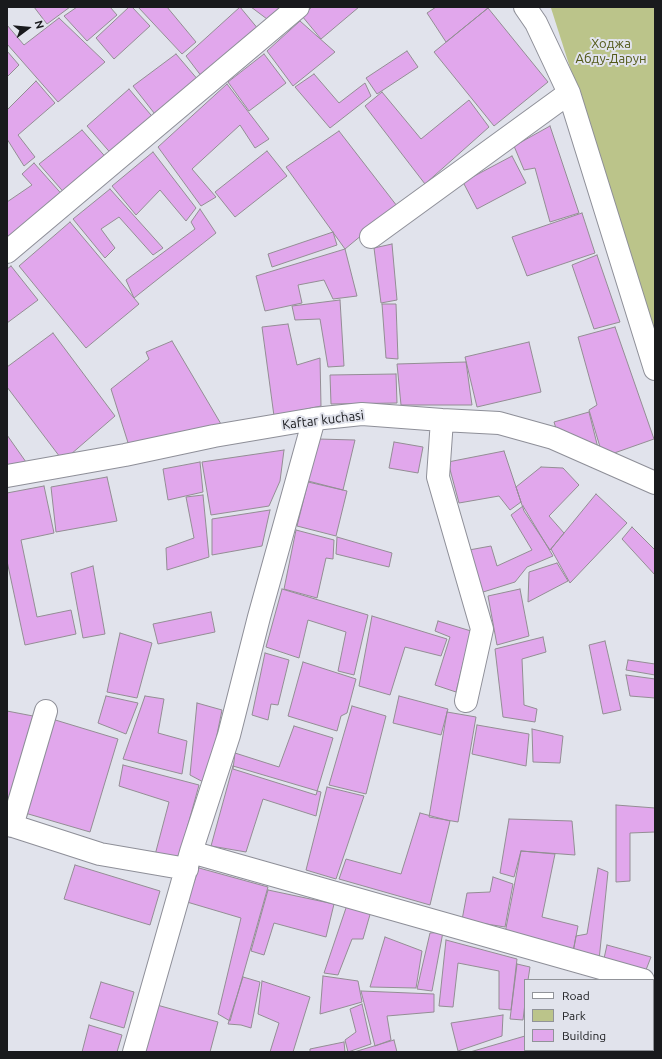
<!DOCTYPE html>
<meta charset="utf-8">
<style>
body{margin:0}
#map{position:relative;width:662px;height:1059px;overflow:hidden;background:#e1e3ec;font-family:Ubuntu,sans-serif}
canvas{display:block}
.frame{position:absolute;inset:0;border:8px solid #191a1d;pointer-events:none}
.legend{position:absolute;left:524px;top:979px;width:130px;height:72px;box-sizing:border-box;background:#e1e3ec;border:1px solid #919399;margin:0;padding:5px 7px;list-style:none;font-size:12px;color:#191a1d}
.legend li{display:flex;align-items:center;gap:8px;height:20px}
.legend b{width:20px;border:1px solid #919399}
.north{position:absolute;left:8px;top:8px;width:40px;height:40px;-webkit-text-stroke:3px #e1e3ec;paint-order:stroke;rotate:74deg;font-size:11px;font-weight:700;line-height:16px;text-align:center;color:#191a1d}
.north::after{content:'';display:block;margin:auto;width:14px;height:18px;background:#191a1d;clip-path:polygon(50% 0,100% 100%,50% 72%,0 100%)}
</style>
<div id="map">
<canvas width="662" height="1059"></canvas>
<div class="frame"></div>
<ul class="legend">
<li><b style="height:5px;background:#fff"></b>Road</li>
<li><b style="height:11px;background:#bbc48a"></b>Park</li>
<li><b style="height:11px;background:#e1a7ec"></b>Building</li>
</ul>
<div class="north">N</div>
</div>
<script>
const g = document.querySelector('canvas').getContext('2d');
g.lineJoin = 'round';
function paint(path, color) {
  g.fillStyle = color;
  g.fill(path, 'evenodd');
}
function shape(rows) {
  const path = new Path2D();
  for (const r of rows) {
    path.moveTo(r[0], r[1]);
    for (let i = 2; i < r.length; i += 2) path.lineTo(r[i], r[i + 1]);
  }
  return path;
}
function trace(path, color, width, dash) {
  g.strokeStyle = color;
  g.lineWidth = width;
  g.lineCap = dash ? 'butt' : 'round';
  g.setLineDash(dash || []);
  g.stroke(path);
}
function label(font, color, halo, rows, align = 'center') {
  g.font = font + ' Ubuntu,sans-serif';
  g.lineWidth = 4;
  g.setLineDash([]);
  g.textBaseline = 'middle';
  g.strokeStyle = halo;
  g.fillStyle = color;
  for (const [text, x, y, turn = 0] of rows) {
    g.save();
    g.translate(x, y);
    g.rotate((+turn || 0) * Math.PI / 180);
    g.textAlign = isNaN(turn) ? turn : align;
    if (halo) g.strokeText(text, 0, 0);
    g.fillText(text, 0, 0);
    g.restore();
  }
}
const green = shape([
 [551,7,655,7,655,334,551,8]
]);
const building = shape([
 [34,7,70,7,47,24,34,7],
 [77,7,110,7,117,15,87,41,64,16,77,7],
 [129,7,132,7,150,26,114,59,96,38,129,7],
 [138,7,167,7,196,42,182,54,138,7],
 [240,7,259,30,202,77,186,56,240,7],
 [251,7,281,7,267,19,251,7],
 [312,7,359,7,321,39,302,16,312,7],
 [436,7,488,7,488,8,446,42,427,13,436,7],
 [488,8,548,82,494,126,434,52,488,8],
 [59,18,105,62,58,102,7,44,7,25,24,45,59,18],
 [300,21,335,52,293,86,267,51,300,21],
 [7,51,19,65,7,77,7,51],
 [407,51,418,67,377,94,366,78,407,51],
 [176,54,199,81,158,118,133,86,176,54],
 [264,54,286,83,249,111,228,82,264,54],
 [314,74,339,103,365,83,371,96,330,128,295,87,314,74],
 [36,81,55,103,18,135,35,157,24,166,7,139,7,110,36,81],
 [227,84,269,139,255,148,240,125,192,169,216,197,201,206,158,147,227,84],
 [129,89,156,121,114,157,87,126,129,89],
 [382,92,421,139,469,100,489,127,425,184,365,106,382,92],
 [550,126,579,213,550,222,535,168,524,170,514,146,550,126],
 [82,130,109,161,67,196,39,164,82,130],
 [339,131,397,206,345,249,286,167,339,131],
 [267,151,287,176,235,217,215,192,267,151],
 [153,152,196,208,186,221,160,190,136,215,112,186,153,152],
 [512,156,526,183,477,209,463,182,512,156],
 [34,163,66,199,7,244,7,202,32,185,22,174,34,163],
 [110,189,163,248,153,255,119,217,101,229,115,248,105,258,73,219,110,189],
 [200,209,216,233,134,298,126,280,195,229,191,222,200,209],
 [582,213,595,253,527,276,512,237,582,213],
 [70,222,139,304,86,348,19,266,70,222],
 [333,232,337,245,272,267,268,254,333,232],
 [392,244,397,300,381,303,374,248,392,244],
 [345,249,357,296,333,299,324,280,298,285,302,303,265,311,256,276,345,249],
 [597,255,620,322,594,329,572,265,597,255],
 [11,266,38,300,7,323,7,269,11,266],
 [340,300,344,366,328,367,320,319,295,320,292,306,340,300],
 [382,304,396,304,398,359,386,358,382,304],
 [288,324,297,365,320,358,321,406,274,416,262,327,288,324],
 [615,327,654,439,603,457,589,410,597,405,578,337,615,327],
 [53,333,115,416,63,461,7,387,7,367,53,333],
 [172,341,221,424,130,449,111,389,149,359,146,352,172,341],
 [529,342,541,392,477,407,465,357,529,342],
 [466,362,472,405,401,405,397,364,466,362],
 [396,374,397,403,331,404,330,375,396,374],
 [589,412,598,448,559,438,554,422,589,412],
 [7,435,26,462,7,466,7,435],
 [318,439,355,440,343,490,308,481,318,439],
 [394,442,423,447,418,473,389,468,394,442],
 [284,450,280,481,269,506,211,515,202,462,284,450],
 [504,451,521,502,510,510,499,496,459,503,448,462,504,451],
 [200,462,203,492,168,500,163,469,200,462],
 [541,467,563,468,579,485,549,516,564,533,550,550,524,511,516,487,541,467],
 [107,477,117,521,56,532,51,487,107,477],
 [308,482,347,491,336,536,297,526,308,482],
 [44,486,54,533,21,540,37,617,71,610,76,634,25,645,7,561,7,493,44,486],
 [596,494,627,523,570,583,551,549,596,494],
 [203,495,209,557,167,570,166,548,194,538,186,497,203,495],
 [523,506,553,556,527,567,515,582,480,593,469,550,491,546,497,566,532,550,511,515,523,506],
 [270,510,262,546,212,555,212,519,270,510],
 [632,527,655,550,655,575,622,539,632,527],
 [296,530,334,540,333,559,326,558,317,598,284,589,296,530],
 [337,537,392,553,389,567,336,554,337,537],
 [557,563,568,581,528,602,529,572,557,563],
 [93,566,105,634,83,638,71,573,93,566],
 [282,589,368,615,354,675,338,671,346,632,308,620,299,658,266,647,282,589],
 [520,589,529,636,497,645,488,596,520,589],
 [211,612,215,632,158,644,153,624,211,612],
 [372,616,447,639,441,656,405,647,390,695,359,686,372,616],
 [438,621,471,631,456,692,435,685,450,637,435,631,438,621],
 [120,633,152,643,137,698,107,692,120,633],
 [543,637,546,652,522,659,524,705,537,709,535,722,503,717,495,649,543,637],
 [605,641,621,710,603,714,589,645,605,641],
 [265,653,289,660,278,705,271,704,268,720,252,715,265,653],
 [628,660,655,664,655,675,626,670,628,660],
 [303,662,356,679,347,713,341,716,337,731,288,716,303,662],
 [626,675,655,679,655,698,630,696,626,675],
 [106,696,138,703,126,734,98,723,106,696],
 [145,696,164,699,158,733,187,741,182,774,123,759,145,696],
 [399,696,448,709,441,735,393,723,399,696],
 [197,703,222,710,207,784,190,775,197,703],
 [352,706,386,716,366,794,329,785,352,706],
 [7,711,33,716,7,805,7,711],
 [447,712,476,717,458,822,429,817,447,712],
 [52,719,118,739,90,832,25,813,52,719],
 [477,725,529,734,526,766,472,754,477,725],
 [294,726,333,738,316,795,233,769,235,753,279,767,294,726],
 [532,729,563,736,560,763,533,762,532,729],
 [123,765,199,785,178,861,155,855,169,802,119,786,123,765],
 [233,766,321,792,316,816,263,799,246,852,211,846,233,766],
 [327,787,364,796,336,879,306,870,327,787],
 [616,805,655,808,655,832,630,833,630,881,616,882,616,805],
 [420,813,450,821,430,905,339,879,346,859,401,874,420,813],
 [509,819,572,821,575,855,521,851,514,877,500,873,509,819],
 [521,851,555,854,542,917,578,926,573,952,505,933,521,851],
 [75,865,160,891,150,925,64,899,75,865],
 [199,868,268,887,230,1021,218,1014,241,918,187,902,199,868],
 [598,868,608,872,599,960,573,952,576,936,587,934,598,868],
 [493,877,513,884,505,927,462,920,467,893,490,892,493,877],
 [268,890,334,904,326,937,274,923,264,955,251,951,268,890],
 [348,902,371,911,363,939,352,939,338,975,324,973,348,902],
 [443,932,432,991,417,989,430,933,443,932],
 [385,937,422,951,416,988,370,987,385,937],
 [446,940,517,959,511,1010,499,1009,499,971,458,963,453,1007,439,1006,446,940],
 [607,945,651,957,644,975,603,963,607,945],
 [517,964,530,967,528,980,525,980,525,1003,523,1020,510,1019,517,964],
 [323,976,358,981,362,1002,320,1014,323,976],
 [243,977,260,982,251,1028,241,1025,228,1024,243,977],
 [262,981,310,997,293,1052,270,1052,279,1023,258,1014,262,981],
 [101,982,134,992,124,1028,90,1018,101,982],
 [361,991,434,994,434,1012,387,1016,391,1040,375,1046,361,991],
 [362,1004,371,1044,348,1052,345,1040,356,1032,350,1009,362,1004],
 [157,1005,218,1022,210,1052,144,1052,157,1005],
 [503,1015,502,1036,458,1051,451,1023,503,1015],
 [89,1025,122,1035,117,1052,82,1052,89,1025],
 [525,1036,525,1050,533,1050,529,1052,470,1052,525,1036],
 [394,1040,397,1052,354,1052,394,1040],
 [344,1042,345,1052,310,1052,310,1049,344,1042],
 [540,1050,581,1050,580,1052,540,1052,540,1050]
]);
const minor = shape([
 [525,7,536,23,569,93,655,369],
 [371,237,569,93],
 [7,252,298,7],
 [442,420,438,477,482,629,466,701],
 [7,476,125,455,214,436,314,419,362,414,442,420,499,423,553,438,655,483],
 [7,824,100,854,187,869],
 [12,826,46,711],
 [191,852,643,980],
 [653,998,655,993],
 [134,1052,191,852,229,735,259,617,314,419],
 [630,1052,631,1050]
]);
const parkNames = [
 ["Ходжа",611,44],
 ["Абду-Дарун",611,59]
];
const streetNames = [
 ["Kaftar kuchasi",323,420,-7]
];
paint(green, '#bbc48a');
paint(building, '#e1a7ec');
trace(building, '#938d94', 1);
trace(minor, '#8e8f98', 24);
trace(minor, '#fff', 22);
label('13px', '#525919', '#e1e3ec', parkNames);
label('13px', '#191a1d', '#e1e3ec', streetNames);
</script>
